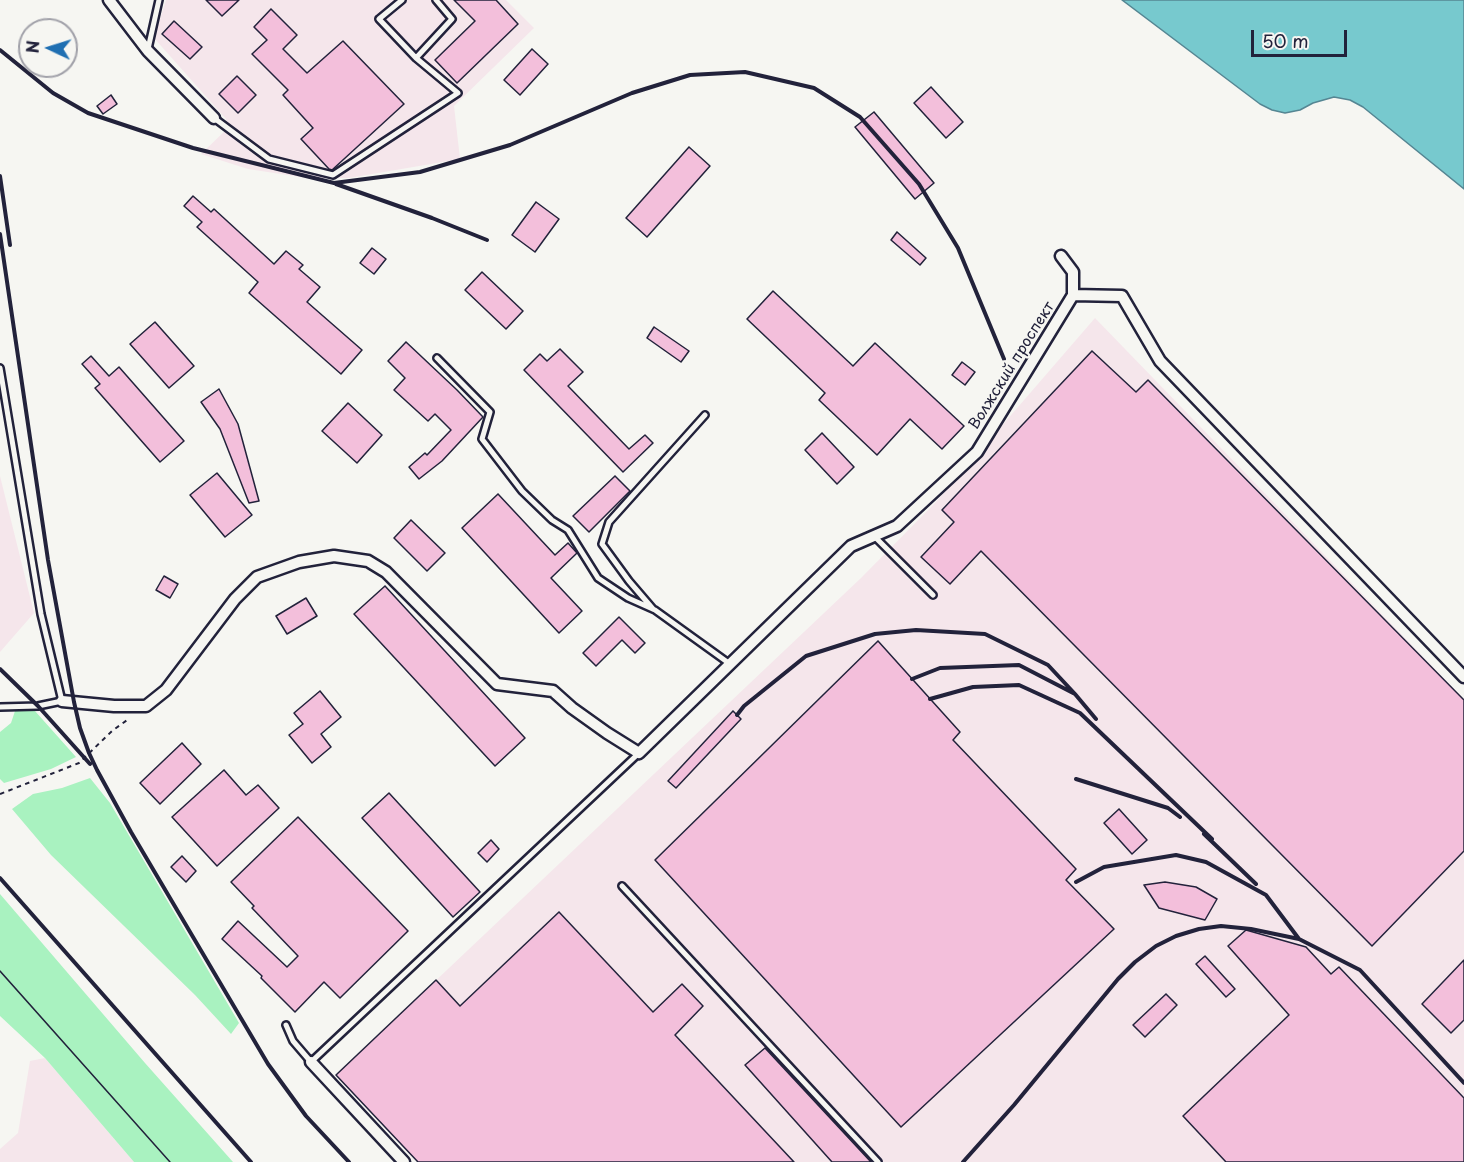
<!DOCTYPE html>
<meta charset="utf-8">
<style>
body{margin:0}
#map{position:relative;width:1464px;height:1162px;overflow:hidden;background:#f6f6f2;font-family:"Playpen Sans",sans-serif}
canvas{display:block}
.north{position:absolute;left:18px;top:18px;width:60px;height:60px;box-sizing:border-box;background:#f6f6f2;border:2px solid #a1a1a9;border-radius:50%;rotate:274deg;font-size:16px;font-weight:700;line-height:24px;text-align:center;color:#22223b}
.north::after{content:'';display:block;margin:auto;width:21px;height:27px;background:#1f6fb2;clip-path:polygon(50% 0,100% 100%,50% 72%,0 100%)}
.scale{position:absolute;left:1251px;top:30px;width:96px;height:27px;box-sizing:border-box;border:3px solid #22223b;border-top:0;padding-left:8px;font-size:18px;line-height:21px;white-space:nowrap;color:#22223b;-webkit-text-stroke:4px #f6f6f2;paint-order:stroke}
</style>
<div id="map">
<canvas width="1464" height="1162"></canvas>
<div class="north">N</div>
<div class="scale">50 m</div>
</div>
<script>
const g = document.querySelector('canvas').getContext('2d');
g.lineJoin = 'round';
function paint(path, color) {
  g.fillStyle = color;
  g.fill(path, 'evenodd');
}
function shape(rows) {
  const path = new Path2D();
  for (const r of rows) {
    path.moveTo(r[0], r[1]);
    for (let i = 2; i < r.length; i += 2) path.lineTo(r[i], r[i + 1]);
  }
  return path;
}
function trace(path, color, width, dash) {
  g.strokeStyle = color;
  g.lineWidth = width;
  g.lineCap = dash ? 'butt' : 'round';
  g.setLineDash(dash || []);
  g.stroke(path);
}
function label(font, color, halo, rows, align = 'center') {
  g.font = font + ' "Playpen Sans",sans-serif';
  g.lineWidth = 4.5;
  g.setLineDash([]);
  g.textBaseline = 'middle';
  g.strokeStyle = halo;
  g.fillStyle = color;
  for (const [text, x, y, turn = 0] of rows) {
    g.save();
    g.translate(x, y);
    g.rotate((+turn || 0) * Math.PI / 180);
    g.textAlign = isNaN(turn) ? turn : align;
    if (halo) g.strokeText(text, 0, 0);
    g.fillText(text, 0, 0);
    g.restore();
  }
}
const built = shape([
 [166,0,506,0,534,28,454,106,460,159,349,178,307,178,248,169,201,154,228,128,226,119,154,38],
 [1095,318,1464,699,1464,1162,417,1162,336,1075,861,578,935,503],
 [0,476,34,613,0,652],
 [45,1058,134,1162,0,1162,0,1149,18,1133,30,1061]
]);
const green = shape([
 [15,711,35,711,76,757,51,769,4,783,0,779,0,732,11,723],
 [90,778,110,803,239,1023,231,1034,195,995,51,855,12,809,33,794,62,788],
 [0,894,145,1063,233,1162,134,1162,45,1058,0,1016]
]);
const water = shape([
 [1122,0,1464,0,1464,189,1363,107,1350,100,1334,97,1313,103,1300,110,1285,113,1272,110,1260,104,1122,0]
]);
const building = shape([
 [206,0,239,0,222,16,206,0],
 [454,0,496,0,518,24,457,83,435,60,475,21,454,0],
 [271,9,297,35,283,49,307,73,343,41,404,104,332,170,329,169,301,139,313,128,283,95,288,90,252,54,267,40,254,27,271,9],
 [174,21,202,47,190,59,162,34,174,21],
 [532,49,548,64,520,95,504,80,532,49],
 [237,76,256,95,238,113,219,94,237,76],
 [931,87,963,122,946,138,914,103,931,87],
 [111,95,117,104,103,114,97,106,111,95],
 [874,112,934,183,915,199,855,127,874,112],
 [689,147,710,166,647,237,626,218,689,147],
 [193,196,211,212,214,209,274,264,286,251,303,265,299,269,320,287,307,302,362,350,341,374,249,293,258,282,197,227,202,222,184,206,193,196],
 [536,202,559,219,535,252,512,235,536,202],
 [897,232,926,258,920,265,891,240,897,232],
 [372,248,386,259,374,274,360,263,372,248],
 [482,272,523,311,506,329,465,290,482,272],
 [773,291,853,366,875,343,964,426,942,449,910,419,877,455,819,400,825,393,747,319,773,291],
 [155,322,194,366,169,388,130,344,155,322],
 [654,327,689,351,681,362,647,338,654,327],
 [406,342,457,390,483,417,442,461,419,479,409,467,425,453,427,455,451,430,435,414,428,421,394,390,405,378,388,361,406,342],
 [560,349,583,372,568,386,629,449,645,435,653,443,623,472,524,370,540,354,547,361,560,349],
 [1092,351,1136,392,1148,380,1464,700,1464,851,1372,946,981,551,950,584,921,557,954,522,942,510,1092,351],
 [91,356,109,376,119,367,184,441,160,462,95,388,100,384,82,364,91,356],
 [962,362,975,372,965,385,952,375,962,362],
 [219,389,238,424,259,501,249,503,220,429,201,402,219,389],
 [348,403,382,435,357,463,322,431,348,403],
 [822,433,854,467,837,484,805,450,822,433],
 [217,473,252,515,225,537,190,495,217,473],
 [615,476,630,491,589,532,573,516,615,476],
 [498,494,555,555,568,543,577,553,551,578,582,611,559,633,462,528,498,494],
 [411,520,445,553,427,571,394,538,411,520],
 [164,576,178,584,170,598,156,590,164,576],
 [385,586,525,738,495,766,354,614,385,586],
 [306,598,317,616,287,634,276,616,306,598],
 [619,617,645,643,635,653,622,640,596,666,583,653,619,617],
 [878,641,960,732,953,740,1076,869,1066,880,1114,929,901,1127,655,860,878,641],
 [320,691,341,717,321,734,331,747,312,763,289,735,303,724,294,713,320,691],
 [733,711,741,719,676,788,668,781,733,711],
 [182,743,201,764,160,804,140,783,182,743],
 [224,770,246,795,258,785,279,808,217,866,172,817,224,770],
 [389,793,480,892,453,917,362,818,389,793],
 [1119,809,1147,840,1132,854,1104,823,1119,809],
 [298,817,408,931,340,998,324,982,295,1012,261,978,262,976,222,939,238,921,287,967,298,956,252,908,254,906,231,882,298,817],
 [491,840,499,849,487,862,478,853,491,840],
 [182,856,196,871,186,882,171,867,182,856],
 [1165,882,1196,887,1217,899,1205,920,1159,908,1144,885,1165,882],
 [559,912,653,1012,682,984,703,1006,675,1035,794,1162,418,1162,336,1075,436,980,460,1006,559,912],
 [1246,930,1306,947,1331,974,1339,967,1464,1098,1464,1162,1226,1162,1183,1116,1289,1015,1228,946,1246,930],
 [1205,956,1235,989,1226,997,1196,964,1205,956],
 [1464,960,1464,1020,1451,1033,1422,1004,1464,960],
 [1166,994,1177,1005,1145,1037,1133,1025,1166,994],
 [765,1048,871,1162,832,1162,745,1065,765,1048]
]);
const path = shape([
 [0,794,79,763,112,731,130,718]
]);
const lane = shape([
 [148,49,159,0],
 [416,58,452,19,436,0],
 [214,118,269,159,333,175,458,93,416,58,379,19,402,0],
 [437,358,490,412,482,439,522,491,552,520,568,530,598,578,628,598,655,610,730,664],
 [0,368,41,614,62,701,38,706,0,707],
 [875,537,933,595],
 [653,609,629,581,602,544,609,522,705,415],
 [622,886,878,1162],
 [286,1025,293,1041,311,1062,639,753]
]);
const street = shape([
 [109,0,148,51,214,118],
 [1061,256,1073,272,1073,295],
 [62,701,114,706,146,706,166,690,235,599,257,577,299,562,334,556,368,561,386,572,497,684,553,691,572,708,607,733,639,753,851,546,897,526,977,452,1073,295,1122,296,1160,361,1464,677],
 [311,1062,404,1162]
]);
const tram = shape([
 [0,971,170,1162]
]);
const rail = shape([
 [0,50,53,93,88,113,193,148,334,183,420,172,510,145,632,93,690,75,745,72,814,88,860,117,919,184,958,248,1004,359],
 [0,176,10,245],
 [336,184,432,218,487,240],
 [0,234,48,560,74,702,80,728,89,753,97,770,131,832,268,1064,306,1116,349,1162],
 [0,669,38,706,90,764],
 [912,679,940,668,1019,665,1075,694,1096,719],
 [930,699,973,687,1019,685,1080,713,1212,839],
 [737,715,744,706,806,656,875,634,916,630,985,634,1048,665,1075,694],
 [1076,779,1168,808,1180,817],
 [1204,834,1256,884],
 [0,878,251,1162],
 [1076,882,1104,867,1176,855,1206,862,1266,895,1299,939],
 [963,1162,1014,1105,1118,979,1135,962,1156,946,1176,936,1199,929,1221,926,1251,929,1299,939,1360,970,1464,1083]
]);
const streetNames = [
 ["Волжский проспект",1012,366,-58]
];
paint(built, '#f5e6eb');
paint(green, '#a9f2c0');
paint(water, '#77c9ce');
trace(water, '#558693', 1.5);
paint(building, '#f3bfdb');
trace(building, '#22223b', 1.5);
trace(lane, '#22223b', 10);
trace(street, '#22223b', 15);
trace(path, '#22223b', 2, [4.5, 4.5]);
trace(lane, '#f6f6f2', 5);
trace(street, '#f6f6f2', 10);
trace(tram, '#22223b', 1.5);
trace(rail, '#22223b', 4);
label('15px', '#22223b', '#f6f6f2', streetNames);
</script>
